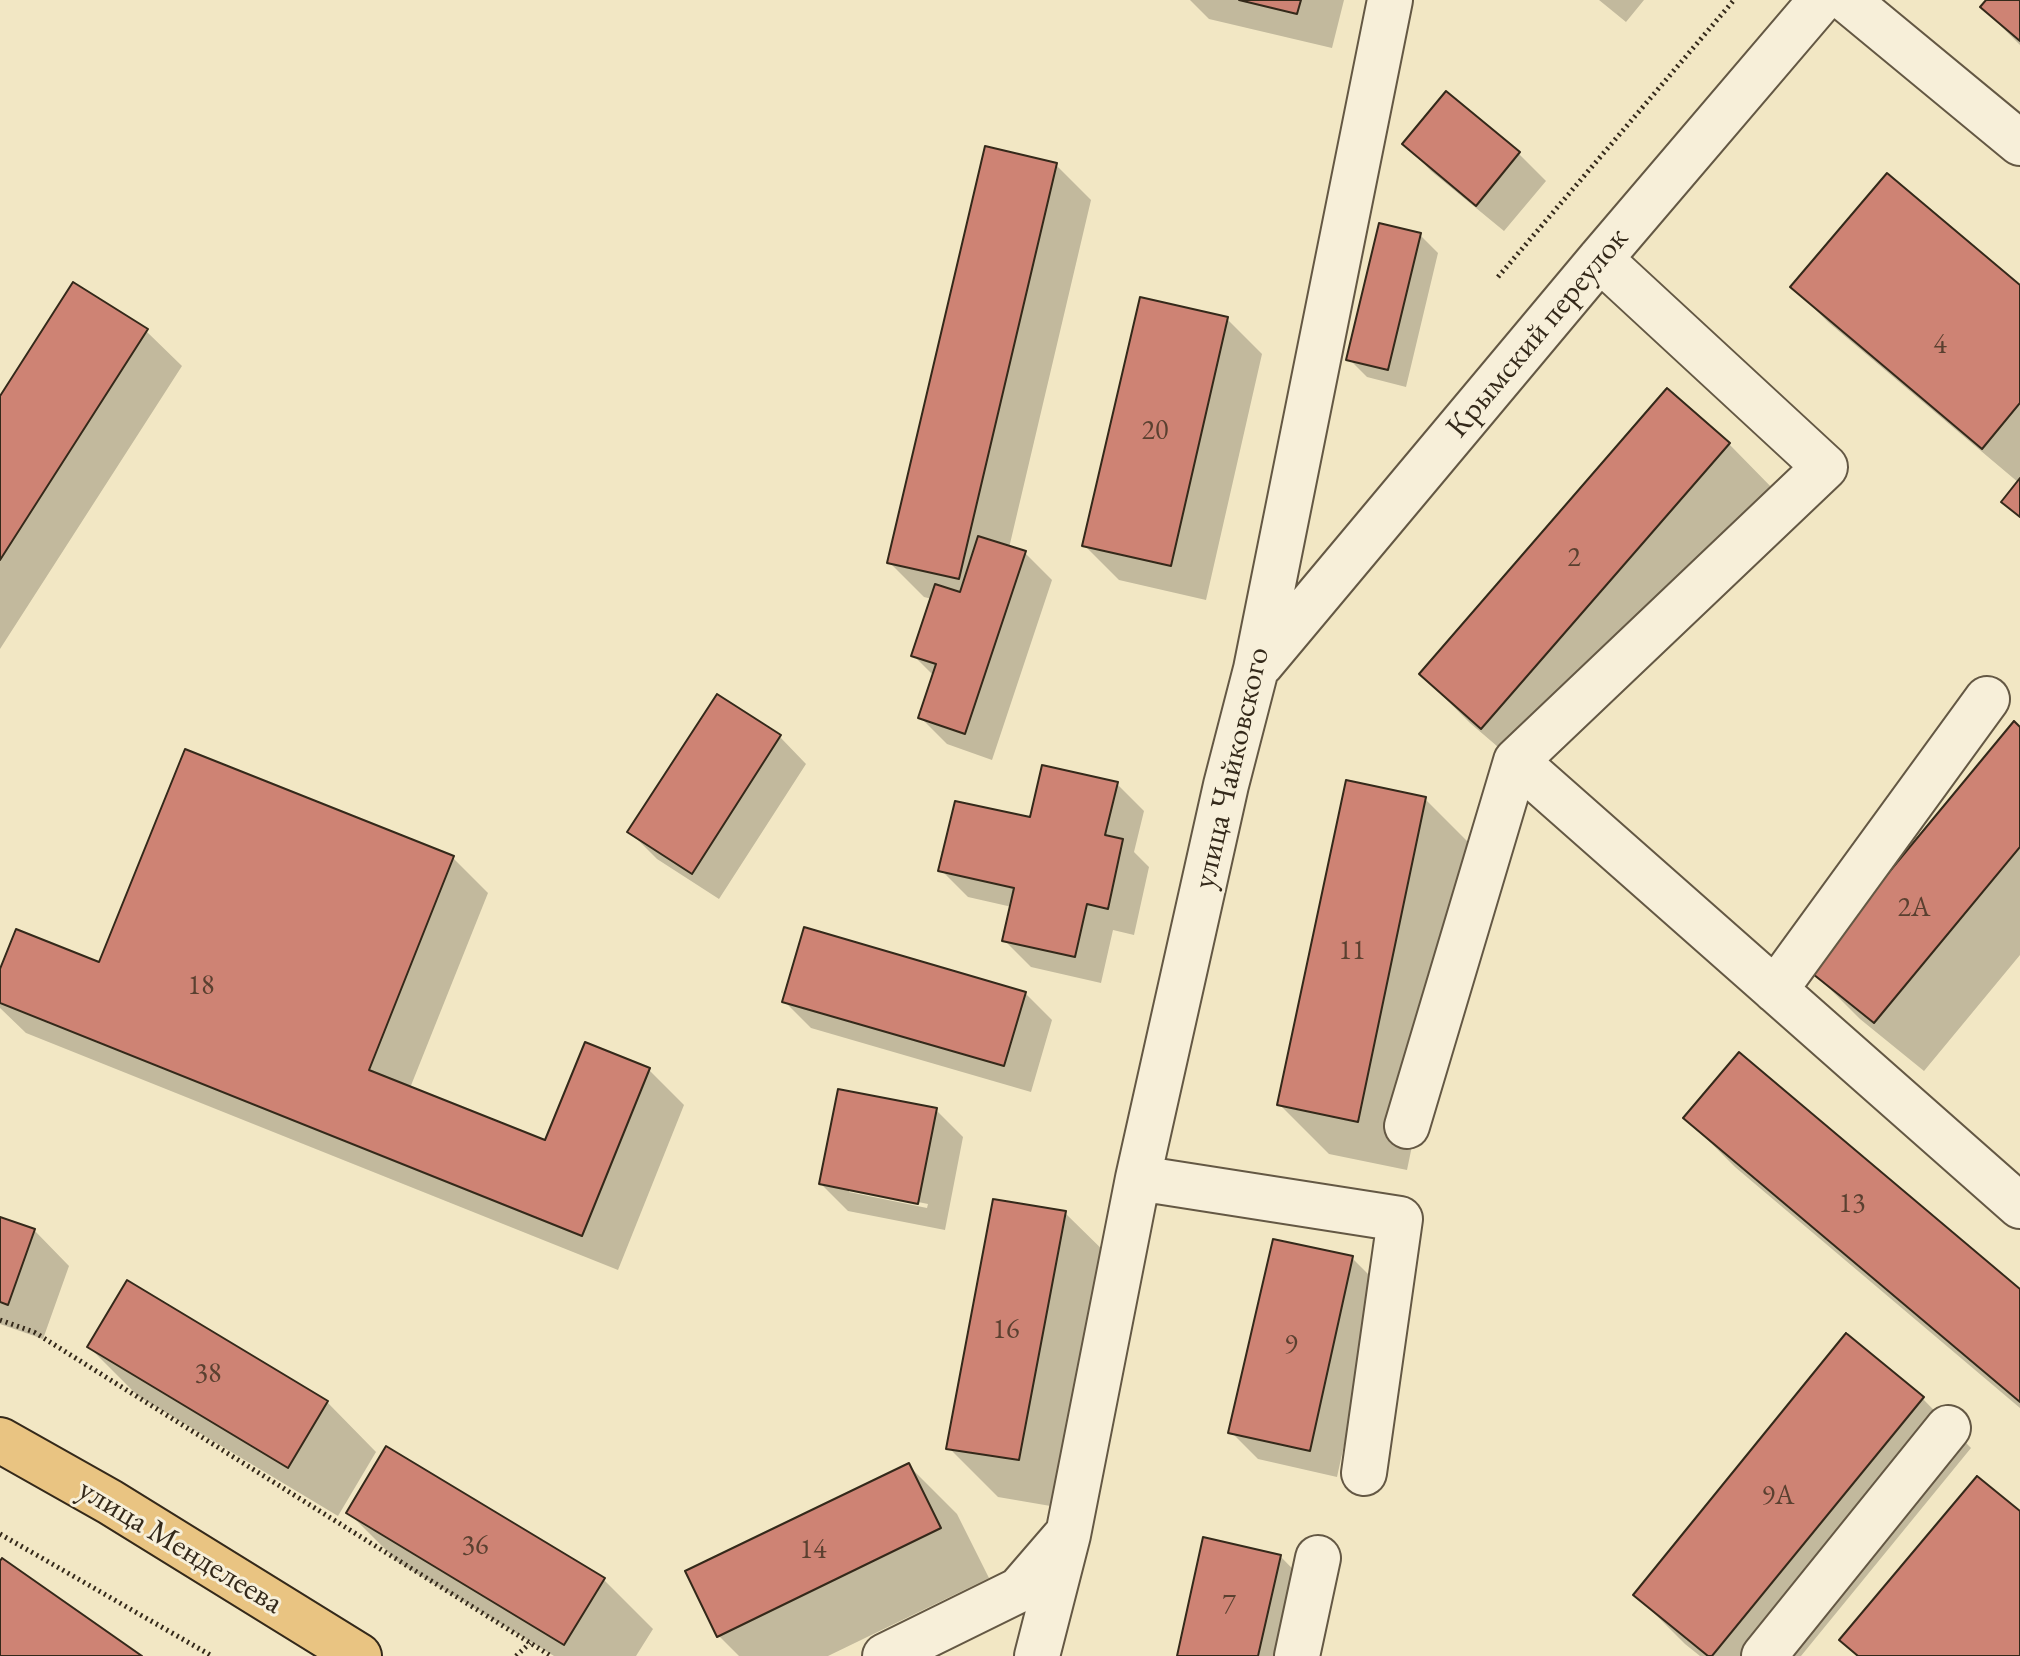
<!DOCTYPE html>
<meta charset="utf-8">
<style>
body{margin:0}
canvas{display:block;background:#f2e7c4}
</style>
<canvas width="2020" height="1656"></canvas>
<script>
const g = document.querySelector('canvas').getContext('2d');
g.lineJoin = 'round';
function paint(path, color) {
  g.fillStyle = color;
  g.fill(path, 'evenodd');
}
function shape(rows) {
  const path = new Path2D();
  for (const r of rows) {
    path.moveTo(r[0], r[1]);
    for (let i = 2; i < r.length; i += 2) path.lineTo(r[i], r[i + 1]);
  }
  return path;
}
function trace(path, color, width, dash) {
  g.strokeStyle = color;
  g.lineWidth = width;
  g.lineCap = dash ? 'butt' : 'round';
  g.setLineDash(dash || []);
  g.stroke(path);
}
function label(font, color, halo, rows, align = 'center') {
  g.font = font + ' "EB Garamond",serif';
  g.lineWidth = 6;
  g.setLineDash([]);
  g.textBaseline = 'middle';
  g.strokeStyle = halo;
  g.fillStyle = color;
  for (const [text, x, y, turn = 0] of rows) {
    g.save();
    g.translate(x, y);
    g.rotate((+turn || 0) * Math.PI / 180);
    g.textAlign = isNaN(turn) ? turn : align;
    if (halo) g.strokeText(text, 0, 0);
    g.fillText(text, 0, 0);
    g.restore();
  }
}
const shadow = shape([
 [1190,0,1344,0,1332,48,1209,19],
 [1599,0,1644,0,1626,22],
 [1988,0,2020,0,2020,45,1982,7],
 [1447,94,1519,154,1546,181,1504,231,1431,171,1405,144],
 [1056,165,1091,200,1009,548,1025,553,1052,580,992,760,947,744,920,717,934,676,914,656,932,599,924,597,889,562],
 [1420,235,1438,253,1406,387,1367,377,1349,359],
 [1793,287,2020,288,2020,518,2003,502,2019,483,1828,322],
 [1227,319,1262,354,1206,600,1119,580,1084,545],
 [146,331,182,366,0,649,0,400],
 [1667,391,1729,444,1778,494,1532,776,1470,723,1421,674],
 [2020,729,2020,955,1924,1071,1860,1019,1811,970],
 [780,737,806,764,719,899,657,859,630,832],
 [186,751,453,858,488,893,410,1088,546,1143,649,1070,684,1105,618,1270,26,1033,0,1008,0,975,100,965],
 [1117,784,1144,811,1134,852,1149,867,1134,935,1113,930,1101,983,1031,967,1004,940,1012,907,968,897,941,870,1031,820],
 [1425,799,1474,848,1407,1170,1329,1154,1279,1104],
 [1025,993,1052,1020,1031,1092,811,1028,784,1001],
 [936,1110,963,1137,945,1230,848,1211,821,1184],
 [849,1188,928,1204,927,1208,849,1192],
 [1686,1118,2020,1291,2020,1408,1735,1167],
 [1065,1213,1115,1262,1068,1509,998,1497,949,1448],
 [0,1219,34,1230,69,1266,43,1339,0,1324],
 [1352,1258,1379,1285,1337,1477,1258,1459,1231,1432],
 [128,1283,327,1402,376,1452,338,1516,138,1396,89,1347],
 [1922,1398,1971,1448,1801,1656,1700,1656,1685,1644,1636,1595],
 [908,1465,957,1514,989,1578,828,1656,739,1656,719,1636],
 [349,1513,603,1579,653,1629,636,1656,554,1656,398,1562],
 [1280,1556,1329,1606,1318,1656,1179,1656]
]);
const building = shape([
 [1239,0,1301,0,1297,14,1239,0],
 [1986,0,2020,0,2020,41,1980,7,1986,0],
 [1446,91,1520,152,1476,206,1402,144,1446,91],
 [985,146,1057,163,959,579,887,563,985,146],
 [1887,173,2020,285,2020,403,1982,449,1790,287,1887,173],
 [1379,223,1421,233,1388,370,1346,360,1379,223],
 [73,282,148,329,0,560,0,396,73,282],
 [1140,297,1228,317,1171,566,1082,546,1140,297],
 [1667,388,1730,443,1481,729,1419,674,1667,388],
 [2020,478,2020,517,2001,502,2020,478],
 [978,536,1026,551,965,734,918,718,936,664,911,656,935,584,960,592,978,536],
 [717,694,781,735,692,874,627,832,717,694],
 [2014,721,2020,727,2020,847,1874,1023,1808,970,2014,721],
 [185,749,454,856,369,1070,545,1140,585,1042,650,1068,582,1236,0,1003,0,969,16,929,99,962,185,749],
 [1042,765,1118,782,1105,835,1123,839,1108,909,1087,904,1075,957,1002,941,1014,888,938,871,955,801,1030,817,1042,765],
 [1346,780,1426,797,1358,1122,1277,1105,1346,780],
 [804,927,1026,992,1004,1066,782,1002,804,927],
 [1739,1052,2020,1289,2020,1402,1683,1118,1739,1052],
 [838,1089,937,1108,918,1204,819,1184,838,1089],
 [993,1199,1066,1211,1019,1460,946,1449,993,1199],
 [0,1217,35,1229,8,1305,0,1302,0,1217],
 [1273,1239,1353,1256,1310,1451,1228,1433,1273,1239],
 [127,1280,328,1401,288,1468,87,1347,127,1280],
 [1846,1333,1924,1397,1712,1656,1708,1656,1633,1595,1846,1333],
 [386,1446,605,1578,564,1645,346,1513,386,1446],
 [909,1463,941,1528,717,1637,685,1571,909,1463],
 [1977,1476,2020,1511,2020,1656,1858,1656,1839,1640,1977,1476],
 [1203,1537,1281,1555,1258,1656,1177,1656,1203,1537],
 [2,1558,142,1656,0,1656,0,1561,2,1558]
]);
const path = shape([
 [1498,277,1734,0],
 [0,1320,34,1332,551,1656],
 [0,1534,212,1656],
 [516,1656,530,1643]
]);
const minor = shape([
 [1847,0,2020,143],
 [1261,664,1600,259,1821,0],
 [1516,761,2020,1206],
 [1775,990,1987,699],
 [1407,1126,1516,761,1825,467,1600,259],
 [1138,1178,1400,1219,1364,1473],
 [885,1656,1019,1590,1063,1539],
 [1037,1656,1068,1535,1138,1178,1226,785,1256,669,1390,0],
 [1297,1656,1318,1558],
 [1764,1656,1948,1428]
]);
const major = shape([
 [0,1440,110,1502,359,1656]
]);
const numberNames = [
 ["4",1940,345],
 ["20",1155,431],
 ["2",1574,558],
 ["2А",1914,908],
 ["11",1352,951],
 ["18",201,986],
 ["13",1852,1204],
 ["16",1006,1330],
 ["9",1291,1345],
 ["38",208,1374],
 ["9А",1778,1496],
 ["36",475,1546],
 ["14",813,1550],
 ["7",1229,1605]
];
const streetNames = [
 ["Крымский переулок",1538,333,-50],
 ["улица Чайковского",1232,768,-77],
 ["улица Менделеева",180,1547,31]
];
paint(shadow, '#0003');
paint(building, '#ce8374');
trace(building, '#34291a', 2);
trace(minor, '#645844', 48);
trace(major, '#34291a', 48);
trace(path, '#34291a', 5, [2, 4]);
trace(minor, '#f7efd9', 44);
trace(major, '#e9c482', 44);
label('28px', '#5a4030', null, numberNames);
label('32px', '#34291a', '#f7efd9', streetNames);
</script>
